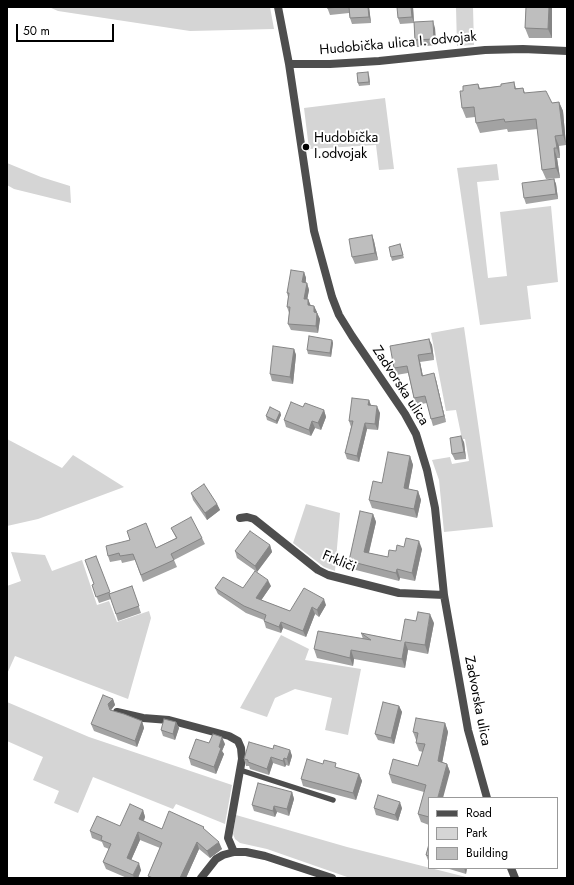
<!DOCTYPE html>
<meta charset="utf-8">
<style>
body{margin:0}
#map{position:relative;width:574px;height:885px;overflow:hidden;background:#fff;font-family:Jost,sans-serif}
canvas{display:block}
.frame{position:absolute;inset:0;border:8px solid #000;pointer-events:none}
.legend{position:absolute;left:428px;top:797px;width:130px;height:72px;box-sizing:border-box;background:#fff;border:1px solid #999;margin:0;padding:5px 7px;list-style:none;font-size:12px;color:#000}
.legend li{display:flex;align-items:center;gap:8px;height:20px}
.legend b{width:20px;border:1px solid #999}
.scale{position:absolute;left:16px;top:24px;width:98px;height:18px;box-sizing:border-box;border:2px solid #000;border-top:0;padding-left:5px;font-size:12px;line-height:14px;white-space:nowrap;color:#000;-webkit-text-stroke:3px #fff;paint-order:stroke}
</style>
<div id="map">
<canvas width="574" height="885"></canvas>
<div class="frame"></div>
<ul class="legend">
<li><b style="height:5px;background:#4e4e4e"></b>Road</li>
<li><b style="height:11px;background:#d5d5d5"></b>Park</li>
<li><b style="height:11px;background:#bebebe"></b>Building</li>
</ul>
<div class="scale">50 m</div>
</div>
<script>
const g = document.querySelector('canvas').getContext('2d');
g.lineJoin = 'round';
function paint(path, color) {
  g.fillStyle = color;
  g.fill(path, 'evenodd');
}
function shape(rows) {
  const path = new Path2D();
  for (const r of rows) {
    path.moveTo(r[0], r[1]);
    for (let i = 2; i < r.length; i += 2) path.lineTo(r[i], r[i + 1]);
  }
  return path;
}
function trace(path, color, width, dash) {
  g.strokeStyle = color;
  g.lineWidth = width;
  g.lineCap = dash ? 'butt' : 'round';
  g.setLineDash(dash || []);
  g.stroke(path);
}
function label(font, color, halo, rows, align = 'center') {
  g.font = font + ' Jost,sans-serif';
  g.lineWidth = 4;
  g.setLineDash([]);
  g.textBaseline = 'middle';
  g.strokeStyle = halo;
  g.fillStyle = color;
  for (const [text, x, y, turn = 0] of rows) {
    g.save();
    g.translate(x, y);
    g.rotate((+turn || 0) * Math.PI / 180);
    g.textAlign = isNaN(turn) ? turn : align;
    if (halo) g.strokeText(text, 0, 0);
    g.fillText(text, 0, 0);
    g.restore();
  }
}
const green = shape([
 [49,7,270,7,274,29,190,31,58,11],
 [456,7,473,7,474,45,457,46],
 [385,98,394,169,379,170,376,145,309,149,304,108],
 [7,163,41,177,70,186,71,203,14,189,7,185],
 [497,164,499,180,477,182,488,278,507,276,500,212,551,206,558,282,527,286,531,319,480,325,457,168],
 [464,327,493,527,444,532,439,480,432,460,450,457,452,464,469,461,465,439,462,439,456,410,446,411,431,333],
 [7,439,62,468,73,455,124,487,38,519,7,526],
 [306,504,340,513,335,571,324,567,293,543],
 [11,552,45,555,52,571,82,560,97,605,109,601,117,622,149,611,151,618,128,699,15,656,7,674,7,586,21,581],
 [281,635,309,649,305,660,361,669,348,735,325,730,332,698,295,689,275,698,267,717,240,708],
 [7,702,89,737,232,785,225,824,176,804,173,809,93,777,78,813,54,803,59,791,33,780,43,757,7,741],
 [236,815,347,847,470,878,350,878,267,849,240,843,235,839,233,834]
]);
const lane = shape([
 [240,770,333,800]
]);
const street = shape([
 [278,7,289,64,314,231,332,297,339,315,352,336,405,414,416,434,427,470,435,508,444,595,468,730,487,798],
 [289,64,330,64,379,61,485,50,523,49,567,51],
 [240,518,247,517,254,519,318,570,328,575,399,593,444,595],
 [117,712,143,718,169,720,229,736,238,741,241,748,242,759,228,838,234,852],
 [511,868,515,878],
 [201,878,216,859,223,855,234,852,246,852,265,856,332,878]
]);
const wall = shape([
 [327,7,369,7,371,23,352,24,350,18,349,13,330,15],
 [413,7,414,22,435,28,436,45,417,47,415,40,414,23,400,24,398,18],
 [526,7,552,7,552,38,529,38,525,28],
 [369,75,370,85,359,86,358,83],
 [514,82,516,88,523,88,525,93,552,103,559,102,563,111,566,145,559,146,560,158,557,158,560,178,546,179,542,170,538,129,508,132,507,129,480,133,476,123,475,117,466,118,462,108,463,91,478,84,480,88,501,86],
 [554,179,556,184,558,199,526,204,524,198],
 [372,235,374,241,378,260,355,264,352,257],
 [400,244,404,258,392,261,391,257],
 [304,272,306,278,306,283,307,283,309,290,307,299,308,299,310,305,314,306,320,319,318,333,291,330,288,324,289,313,287,307,288,297,287,293],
 [429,339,432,345,434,360,420,362,423,376,436,380,446,422,433,426,431,419,427,403,416,405,414,398,408,373,396,375,394,368],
 [332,340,333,343,331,357,308,354,307,350],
 [294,349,296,355,293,384,272,381,270,374],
 [369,400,371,405,380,413,378,430,367,429,359,462,347,459,345,453,351,427,349,421],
 [303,407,324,410,326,417,321,430,315,428,311,436,286,427,284,420],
 [280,412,281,415,277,424,267,420,266,416],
 [464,442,466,459,455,460,452,454],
 [410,456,413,465,408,489,418,491,421,500,417,518,372,508,369,500,382,483],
 [191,493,217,504,220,510,207,520,193,500],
 [373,514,376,522,369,553,388,557,396,551,404,547,422,549,415,581,400,578,399,581,352,569,349,561],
 [171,528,202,538,205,544,174,560,177,567,143,582,135,560,122,563,121,560,110,562,108,556,130,540,156,548,176,538],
 [270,545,272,552,257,572,237,558,235,551],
 [96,556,110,594,132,586,141,613,118,621,111,599,99,603,92,585,94,584],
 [271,586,261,600,290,611,326,605,319,617,315,614,306,637,283,628,281,633,266,628,264,621,264,620,246,613,218,594,215,588,243,588],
 [434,623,428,654,408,650,405,668,354,659,353,666,317,658,314,649,363,639,361,633,401,641],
 [113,699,115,705,111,710,142,721,144,728,137,747,94,731,91,724],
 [399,706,402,712,394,744,378,740,375,734],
 [176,722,179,728,175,740,163,736,161,730],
 [445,723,448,732,442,762,447,764,450,772,429,798,429,825,421,822,418,814,424,792,392,783,389,774,418,766,423,752,419,751,416,743,417,740,416,740,413,732],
 [209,743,225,744,222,751,224,754,216,774,191,765,189,758],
 [273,749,290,750,292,756,289,766,286,765,285,767,273,763,269,775,250,769,249,766,246,766,244,759],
 [337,768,359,774,362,781,356,800,303,786,301,779],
 [292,792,294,799,289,816,277,812,275,817,254,811,252,805],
 [374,808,402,808,398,821,376,815],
 [143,810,145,817,144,821,162,829,205,830,222,849,210,858,199,849,186,878,149,878,148,876,160,848,140,840,131,860,141,870,138,878,127,878,106,869,103,862,109,849,104,847,102,842,92,838,90,831,120,826],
 [429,844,429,863,426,855],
 [446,868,467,868,466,874]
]);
const shadedWall = shape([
 [368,7,369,7,371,23,369,17],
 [411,7,413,7,414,23,412,17],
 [549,7,552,7,552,38,548,29],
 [433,21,435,28,436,45,434,39],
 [368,72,369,75,370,85,369,82],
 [559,102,563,111,566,145,563,135],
 [555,136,559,146,560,158,557,148],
 [554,148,557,158,560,178,556,168],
 [554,179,556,184,558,199,556,194],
 [372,235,374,241,378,260,375,253],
 [304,272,306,278,305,289,302,282],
 [307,283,309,290,306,306,304,299],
 [308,299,311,306,308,305],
 [314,306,317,312,316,319,314,312],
 [317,313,320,319,318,333,316,326],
 [429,339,432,345,434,360,432,353],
 [332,340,333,343,331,357,330,353],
 [294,349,296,355,293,384,290,377],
 [418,355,420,362,424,382,422,376],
 [434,373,436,380,446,422,444,416],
 [369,400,371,406,368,405],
 [377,406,380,413,378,430,375,424],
 [324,410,326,417,321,430,318,423],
 [280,412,281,415,277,424,276,421],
 [312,421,315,428,311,436,309,430],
 [365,423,367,429,359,462,357,456],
 [461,436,464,442,466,459,464,452],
 [410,456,413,465,407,497,404,488],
 [418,491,421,500,417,518,414,509],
 [217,504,220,510,207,520,205,513],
 [373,514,376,522,367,560,364,552],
 [419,541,422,549,415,581,412,573],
 [270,545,272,552,257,572,255,566],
 [397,569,400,578,399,581,396,573],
 [268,580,271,586,258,605,256,598],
 [324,599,326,605,319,617,317,610],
 [312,607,315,614,306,637,303,631],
 [430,614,434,623,428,654,425,645],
 [281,622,283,628,281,633,279,627],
 [405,642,408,650,405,668,402,659],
 [351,650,354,659,353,666,350,658],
 [113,699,115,705,111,710,108,704],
 [399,706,402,712,394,744,391,738],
 [142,721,144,728,137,747,135,741],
 [176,722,179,728,175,740,173,734],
 [445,723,448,732,441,769,438,761],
 [222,737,225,744,222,751,224,754,216,774,214,767,219,747],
 [290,750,292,756,289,766,287,759],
 [271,757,273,763,269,775,267,769],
 [284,758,286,765,285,767,283,761],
 [447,764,450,772,443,798,438,797],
 [359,774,362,781,356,800,353,793],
 [292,792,294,799,289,816,287,809],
 [400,802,402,808,398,821,395,815],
 [274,806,277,812,275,817,273,811],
 [143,810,145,817,141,826,139,819],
 [138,832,140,840,129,865,127,858],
 [197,842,199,849,186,878,180,878],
 [219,842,222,849,210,858,207,851],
 [139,863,141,870,138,878,134,878,133,875],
 [464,868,467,868,466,874]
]);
const building = shape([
 [327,7,341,7,327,8,327,7],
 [349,7,368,7,369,17,350,18,349,7],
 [397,7,411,7,412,17,398,18,397,7],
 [526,7,549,7,548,29,525,28,526,7],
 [433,21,434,39,415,40,414,22,433,21],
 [368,72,369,82,358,83,357,73,368,72],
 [514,82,515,89,523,88,524,93,546,91,552,103,559,102,563,135,555,136,557,148,554,148,556,168,542,170,536,119,505,122,504,119,476,123,474,107,462,108,460,91,463,91,463,86,478,84,479,89,501,86,501,84,514,82],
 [554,179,556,194,524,198,522,183,554,179],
 [372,235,375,253,352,257,349,239,372,235],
 [400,244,403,255,391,257,389,247,400,244],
 [291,270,304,272,302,282,307,283,304,299,308,299,308,305,314,306,314,312,317,313,316,326,288,324,290,307,287,307,289,293,287,293,291,270],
 [309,336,332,340,330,353,307,350,309,336],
 [429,339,432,353,418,355,422,376,434,373,444,416,431,419,425,396,414,398,407,366,394,368,390,346,429,339],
 [273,346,294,349,290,377,270,374,273,346],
 [352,398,369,400,368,405,377,406,375,424,365,423,357,456,345,453,353,421,349,421,352,398],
 [291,402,303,407,305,403,324,410,318,423,312,421,309,430,284,420,291,402],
 [270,407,280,412,276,421,266,416,270,407],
 [461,436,464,452,452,454,450,438,461,436],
 [388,452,410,456,404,488,418,491,414,509,369,500,373,481,382,483,388,452],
 [204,484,217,504,205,513,191,493,204,484],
 [360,511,373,514,364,552,388,557,389,550,396,551,397,545,404,547,406,538,419,541,412,573,397,569,396,573,349,561,360,511],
 [191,517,202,538,171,554,174,560,141,575,133,554,120,556,119,553,108,556,106,546,130,540,127,531,146,523,156,548,177,538,171,528,191,517],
 [250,531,270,545,255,566,235,551,250,531],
 [96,556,110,592,96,597,92,585,94,584,85,560,96,556],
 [255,571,268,580,256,598,290,611,304,588,324,599,317,610,312,607,303,631,281,622,279,627,264,621,266,615,244,606,215,588,223,577,243,588,255,571],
 [132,586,139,606,116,614,109,594,132,586],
 [418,612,430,614,425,645,405,642,402,659,351,650,350,658,314,649,318,631,371,640,361,633,401,641,405,619,416,621,418,612],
 [103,695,113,699,108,704,110,710,124,714,142,721,135,741,91,724,103,695],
 [383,702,399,706,391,738,375,734,383,702],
 [416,718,445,723,438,761,447,764,438,797,442,798,429,798,429,817,418,814,426,785,389,774,393,759,418,766,425,744,416,743,418,733,413,732,416,718],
 [164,719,176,722,173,734,161,730,164,719],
 [213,734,222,737,219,747,221,748,214,767,189,758,196,739,209,743,213,734],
 [249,742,273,749,274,745,290,750,287,759,284,758,283,761,271,757,267,769,248,762,248,760,244,759,249,742],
 [307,759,323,764,324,760,336,763,335,767,359,774,353,793,301,779,307,759],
 [258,783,292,792,287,809,274,806,273,811,252,805,258,783],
 [378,795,400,802,395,815,374,808,378,795],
 [130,804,143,810,139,819,162,829,169,811,204,827,203,828,219,842,207,851,197,842,180,878,153,878,148,876,162,843,138,832,127,858,139,863,133,875,103,862,111,844,101,840,102,836,90,831,97,816,120,826,130,804],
 [429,844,429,856,426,855,429,844]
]);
const markers = [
 [306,147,4,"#000"]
];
const streetNames = [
 ["Hudobička ulica I. odvojak",398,44,-5],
 ["Zadvorska ulica",400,386,57],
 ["Frkliči",339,562,22],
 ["Zadvorska ulica",477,701,79]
];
const poiNames = [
 ["Hudobička",314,139],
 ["I.odvojak",314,155]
];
paint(green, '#d5d5d5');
trace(lane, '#4e4e4e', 5.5);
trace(street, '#4e4e4e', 8);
paint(wall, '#a3a3a3');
paint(shadedWall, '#858585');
paint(building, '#bebebe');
trace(building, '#858585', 1);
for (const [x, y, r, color] of markers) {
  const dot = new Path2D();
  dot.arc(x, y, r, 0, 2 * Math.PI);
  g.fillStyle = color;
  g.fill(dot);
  trace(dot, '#fff', 1.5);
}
label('14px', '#000', '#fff', streetNames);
label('14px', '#000', '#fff', poiNames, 'left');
</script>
